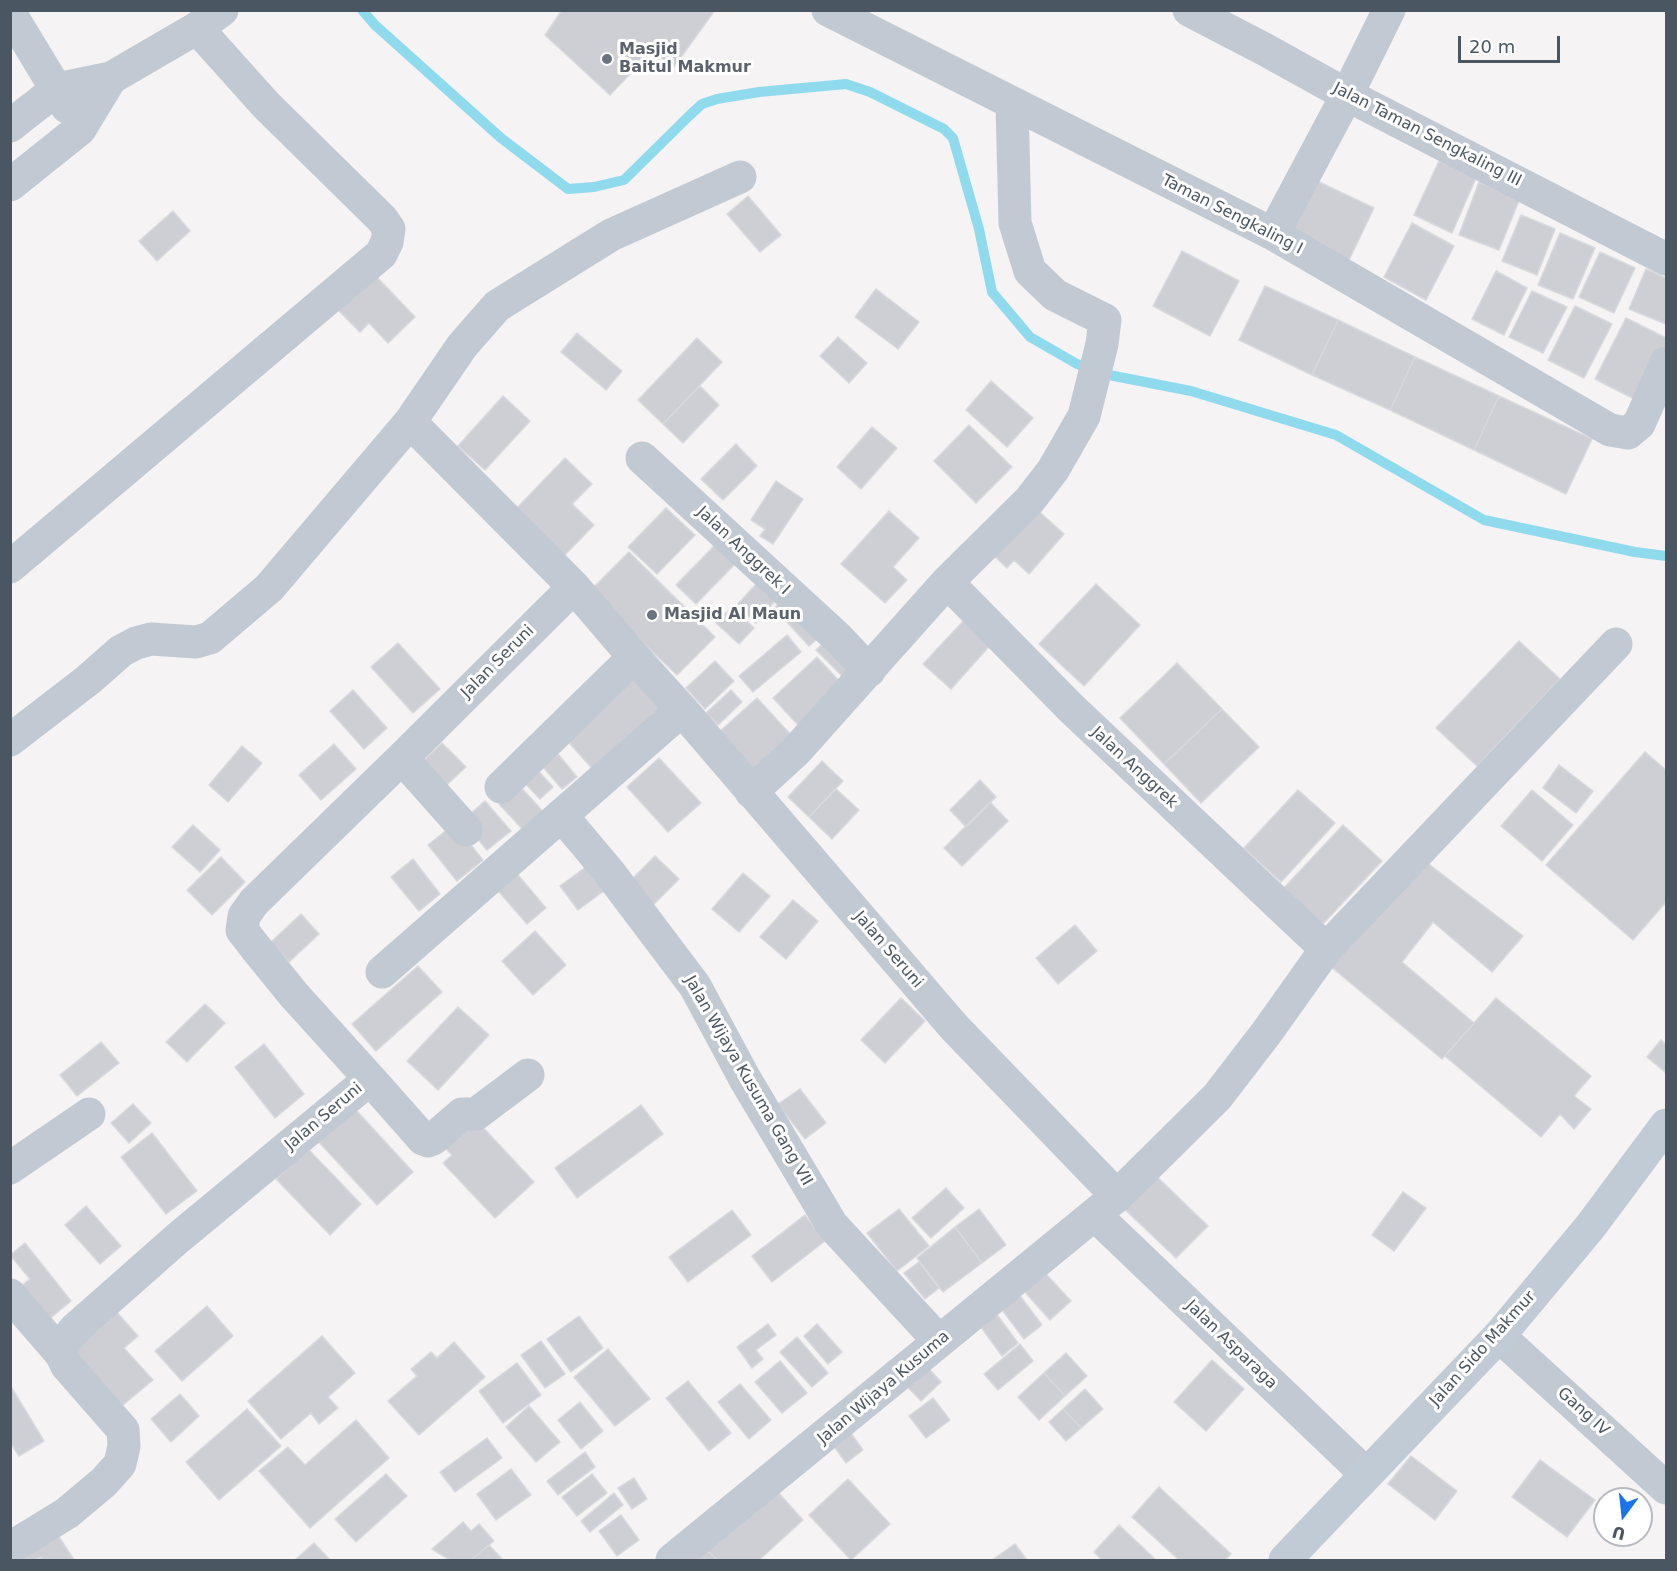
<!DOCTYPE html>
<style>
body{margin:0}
#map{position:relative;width:1677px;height:1571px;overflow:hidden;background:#f5f3f3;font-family:"DejaVu Sans",sans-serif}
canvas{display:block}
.frame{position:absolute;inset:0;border:12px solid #4a5661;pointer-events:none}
.north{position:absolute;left:1593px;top:1487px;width:60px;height:60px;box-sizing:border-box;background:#fff;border:2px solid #b7bbc0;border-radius:50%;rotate:195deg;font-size:16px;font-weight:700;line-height:24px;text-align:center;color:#4a5661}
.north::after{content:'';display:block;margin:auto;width:21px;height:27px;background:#1a73e8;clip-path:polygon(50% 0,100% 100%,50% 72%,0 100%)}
.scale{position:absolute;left:1458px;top:36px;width:102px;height:27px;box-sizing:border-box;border:3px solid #4a5661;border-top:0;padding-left:8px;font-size:18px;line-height:21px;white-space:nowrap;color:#4a5661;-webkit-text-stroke:4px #fff;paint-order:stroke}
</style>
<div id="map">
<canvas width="1677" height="1571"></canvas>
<div class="frame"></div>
<div class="north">U</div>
<div class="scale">20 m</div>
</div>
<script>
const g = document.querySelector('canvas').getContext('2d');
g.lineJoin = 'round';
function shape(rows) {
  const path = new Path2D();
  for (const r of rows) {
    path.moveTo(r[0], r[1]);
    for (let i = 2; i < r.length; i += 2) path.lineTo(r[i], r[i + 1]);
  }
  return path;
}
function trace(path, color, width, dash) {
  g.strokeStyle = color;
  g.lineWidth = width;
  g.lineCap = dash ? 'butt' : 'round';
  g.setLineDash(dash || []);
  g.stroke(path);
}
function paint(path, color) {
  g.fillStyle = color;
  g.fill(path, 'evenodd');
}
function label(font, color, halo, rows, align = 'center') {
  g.font = font + ' "DejaVu Sans",sans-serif';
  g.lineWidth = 6;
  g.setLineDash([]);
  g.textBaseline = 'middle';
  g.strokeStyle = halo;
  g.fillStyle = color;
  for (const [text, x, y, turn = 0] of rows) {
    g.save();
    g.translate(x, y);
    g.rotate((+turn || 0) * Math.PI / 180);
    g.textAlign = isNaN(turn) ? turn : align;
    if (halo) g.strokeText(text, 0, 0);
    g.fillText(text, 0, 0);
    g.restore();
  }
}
const stream = shape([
 [362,10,375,25,501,138,568,189,594,187,624,180,690,115,702,104,717,99,759,92,846,84,870,92,944,129,953,138,979,229,992,292,1030,337,1077,364,1109,375,1191,391,1336,435,1484,520,1635,552,1666,556]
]);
const building = shape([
 [562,10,715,10,674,67,652,51,610,95,545,35,562,10],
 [1439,161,1476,178,1452,233,1414,215,1439,161],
 [1315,180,1374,208,1348,262,1289,235,1315,180],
 [1479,182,1520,198,1499,250,1459,235,1479,182],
 [748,196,781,235,760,252,727,214,748,196],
 [173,211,190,231,157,261,139,241,173,211],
 [1521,215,1555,229,1537,275,1502,261,1521,215],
 [1412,223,1454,246,1426,300,1384,277,1412,223],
 [1560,233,1595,248,1573,299,1538,285,1560,233],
 [1182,251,1239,281,1210,336,1153,306,1182,251],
 [1600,252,1635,268,1614,313,1579,297,1600,252],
 [1646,269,1666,278,1666,324,1629,309,1646,269],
 [1496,271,1527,288,1504,335,1472,319,1496,271],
 [375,275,415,317,388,343,369,323,360,332,338,310,375,275],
 [1265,286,1338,320,1312,375,1239,340,1265,286],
 [876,289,919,322,898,349,855,317,876,289],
 [1532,291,1567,307,1543,353,1509,337,1532,291],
 [1575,306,1612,324,1584,378,1548,360,1575,306],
 [1626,318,1666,338,1666,355,1642,403,1595,379,1626,318],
 [1338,320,1415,357,1390,410,1312,375,1338,320],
 [577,333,622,371,606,390,561,352,577,333],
 [838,337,867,363,849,383,820,356,838,337],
 [697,338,722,362,663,424,638,400,697,338],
 [1415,357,1499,396,1474,450,1390,410,1415,357],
 [991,381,1033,418,1007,447,966,410,991,381],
 [700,386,719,405,683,443,663,424,700,386],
 [503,396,530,421,485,470,458,446,503,396],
 [1499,396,1592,439,1566,494,1474,450,1499,396],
 [969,425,1012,467,976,503,934,461,969,425],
 [872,427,897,448,861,489,837,467,872,427],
 [736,444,757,466,723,500,701,479,736,444],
 [565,458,592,484,572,504,594,525,562,558,514,511,565,458],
 [776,481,803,499,773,544,760,536,765,529,751,520,776,481],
 [1033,506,1064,534,1029,574,1014,560,1007,568,991,553,1033,506],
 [666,508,695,535,657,574,628,547,666,508],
 [889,511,919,538,893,567,907,580,885,603,841,564,889,511],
 [716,544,736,563,696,604,676,585,716,544],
 [629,552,715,637,677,675,589,592,629,552],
 [757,583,776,600,756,623,737,605,757,583],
 [1096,584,1140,625,1084,686,1039,644,1096,584],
 [789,594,824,633,809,646,774,608,789,594],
 [732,607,754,628,739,644,716,623,732,607],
 [968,616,994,641,951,689,923,664,968,616],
 [787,635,801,652,753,692,739,676,787,635],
 [830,637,859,667,846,680,816,650,830,637],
 [1519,641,1560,679,1477,766,1436,728,1519,641],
 [398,643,440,689,413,713,371,667,398,643],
 [817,657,843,685,799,726,773,698,817,657],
 [715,661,734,681,705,709,686,688,715,661],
 [1177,663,1222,709,1164,764,1120,718,1177,663],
 [637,674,669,710,597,774,565,738,637,674],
 [353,690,387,728,364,749,330,711,353,690],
 [731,690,742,702,718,725,706,713,731,690],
 [757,698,793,737,754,772,718,733,757,698],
 [1222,709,1259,747,1201,803,1164,764,1222,709],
 [442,743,466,767,438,793,415,769,442,743],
 [334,744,356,769,321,800,299,775,334,744],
 [242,746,262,763,228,802,209,785,242,746],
 [1645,752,1666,770,1666,902,1633,940,1546,865,1645,752],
 [558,754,577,777,562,789,543,767,558,754],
 [659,758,701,803,668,832,627,787,659,758],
 [822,761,843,781,809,817,788,797,822,761],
 [531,763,553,787,540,799,517,775,531,763],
 [1559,765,1593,791,1576,813,1543,788,1559,765],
 [980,780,996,797,966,827,950,810,980,780],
 [519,785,546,815,526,833,499,804,519,785],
 [836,789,859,810,832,839,809,817,836,789],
 [1298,790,1335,823,1281,882,1244,848,1298,790],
 [1532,790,1573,825,1542,861,1501,826,1532,790],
 [485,801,511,831,487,850,462,821,485,801],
 [990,802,1008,821,962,866,944,848,990,802],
 [454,824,483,860,457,881,428,845,454,824],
 [193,825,220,850,200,872,172,847,193,825],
 [1343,825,1382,861,1320,927,1281,891,1343,825],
 [655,856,679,879,650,908,626,885,655,856],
 [221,857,245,882,212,915,187,890,221,857],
 [413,859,440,894,419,911,391,877,413,859],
 [1422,859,1523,936,1492,972,1433,922,1402,962,1474,1023,1442,1059,1324,961,1422,859],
 [594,861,612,885,578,910,560,886,594,861],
 [513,869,546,908,527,924,493,885,513,869],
 [743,873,770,896,739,932,712,909,743,873],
 [793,900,818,921,786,959,760,937,793,900],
 [301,914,319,934,289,962,271,942,301,914],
 [1075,925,1097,951,1058,984,1036,958,1075,925],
 [535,931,566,965,533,995,502,961,535,931],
 [418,966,442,992,376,1051,352,1024,418,966],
 [901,998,925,1021,885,1063,861,1040,901,998],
 [1496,998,1591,1076,1574,1096,1591,1109,1574,1129,1560,1114,1541,1137,1445,1056,1496,998],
 [205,1004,225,1023,187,1062,166,1042,205,1004],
 [458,1007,489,1035,438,1090,407,1061,458,1007],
 [1661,1040,1666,1045,1666,1069,1665,1072,1647,1057,1661,1040],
 [101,1042,119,1063,77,1096,60,1075,101,1042],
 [264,1044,304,1094,275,1118,235,1067,264,1044],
 [800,1089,826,1123,805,1139,778,1104,800,1089],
 [133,1104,151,1123,129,1143,111,1123,133,1104],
 [641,1105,663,1134,577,1198,555,1168,641,1105],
 [355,1109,413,1172,377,1205,318,1141,355,1109],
 [477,1121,534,1182,495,1218,443,1163,452,1155,440,1143,477,1121],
 [152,1133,197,1191,166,1214,121,1157,152,1133],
 [308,1149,361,1204,330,1235,276,1179,308,1149],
 [1148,1168,1208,1226,1176,1258,1116,1201,1148,1168],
 [946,1188,964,1208,931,1238,912,1218,946,1188],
 [1403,1192,1426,1208,1394,1251,1372,1235,1403,1192],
 [86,1206,121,1246,100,1264,65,1225,86,1206],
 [899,1209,929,1246,897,1271,867,1233,899,1209],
 [979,1209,1006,1245,982,1263,955,1227,979,1209],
 [732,1210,751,1235,688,1282,669,1257,732,1210],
 [805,1215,825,1241,772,1282,752,1256,805,1215],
 [955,1227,982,1263,943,1292,917,1258,955,1227],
 [25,1243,71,1301,43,1324,16,1290,30,1279,10,1255,25,1243],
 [919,1262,939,1288,925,1299,904,1273,919,1262],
 [1045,1273,1071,1301,1050,1320,1024,1291,1045,1273],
 [1018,1293,1042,1325,1024,1339,1000,1307,1018,1293],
 [989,1304,1018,1343,1002,1356,973,1316,989,1304],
 [207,1306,233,1336,182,1381,155,1351,207,1306],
 [113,1308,138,1336,124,1348,153,1380,117,1410,65,1351,113,1308],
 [579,1316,603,1348,571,1372,547,1339,579,1316],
 [768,1324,776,1335,756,1350,763,1359,752,1368,737,1347,768,1324],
 [817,1324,842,1352,828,1364,804,1336,817,1324],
 [322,1336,355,1373,328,1397,338,1408,319,1424,311,1413,281,1439,248,1401,322,1336],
 [797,1337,828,1373,812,1387,780,1352,797,1337],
 [541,1341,565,1374,545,1388,521,1355,541,1341],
 [454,1342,485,1377,419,1435,388,1401,417,1376,411,1369,431,1352,437,1358,454,1342],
 [1020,1344,1033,1361,998,1390,984,1374,1020,1344],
 [608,1349,650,1399,615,1426,574,1377,608,1349],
 [1066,1353,1087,1376,1065,1396,1044,1373,1066,1353],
 [920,1359,941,1382,921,1401,900,1379,920,1359],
 [1212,1360,1244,1389,1206,1431,1174,1402,1212,1360],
 [780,1361,807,1393,782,1413,755,1382,780,1361],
 [517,1363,541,1395,503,1423,479,1391,517,1363],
 [1044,1373,1065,1396,1039,1420,1018,1397,1044,1373],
 [688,1381,731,1433,709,1451,666,1398,688,1381],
 [740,1384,771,1420,749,1439,718,1402,740,1384],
 [10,1385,44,1441,19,1456,10,1442,10,1385],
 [1085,1389,1103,1409,1081,1428,1063,1409,1085,1389],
 [180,1394,199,1416,171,1442,151,1419,180,1394],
 [933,1398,950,1420,926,1438,909,1416,933,1398],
 [580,1402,603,1431,581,1449,558,1420,580,1402],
 [529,1406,560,1442,536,1462,506,1427,529,1406],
 [247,1409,281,1446,219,1500,186,1462,247,1409],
 [1063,1409,1081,1428,1066,1441,1049,1422,1063,1409],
 [356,1420,389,1458,310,1528,259,1471,288,1447,305,1465,356,1420],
 [847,1428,863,1450,846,1463,830,1441,847,1428],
 [487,1438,502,1458,455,1492,440,1472,487,1438],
 [585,1452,595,1467,558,1495,547,1481,585,1452],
 [1411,1456,1457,1491,1435,1520,1388,1484,1411,1456],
 [1540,1460,1595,1500,1567,1537,1512,1497,1540,1460],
 [511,1469,531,1495,496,1520,477,1494,511,1469],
 [386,1474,407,1496,356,1542,335,1519,386,1474],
 [592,1474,607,1493,577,1516,562,1497,592,1474],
 [634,1478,647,1499,632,1509,618,1488,634,1478],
 [848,1479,890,1524,851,1560,809,1515,848,1479],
 [1159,1487,1231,1554,1225,1560,1179,1560,1132,1517,1159,1487],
 [776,1490,803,1520,759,1560,717,1560,708,1551,776,1490],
 [614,1493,623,1505,590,1532,581,1521,614,1493],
 [621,1515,639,1540,617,1556,599,1531,621,1515],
 [463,1522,471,1531,479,1524,494,1541,471,1560,450,1560,432,1549,463,1522],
 [1119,1525,1156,1560,1102,1560,1094,1552,1119,1525],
 [54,1529,74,1560,43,1560,41,1557,35,1560,15,1560,54,1529],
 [314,1543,330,1560,295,1560,314,1543],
 [1015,1544,1027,1560,992,1560,1015,1544],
 [489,1545,503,1560,471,1560,489,1545],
 [708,1551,717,1560,697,1560,708,1551]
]);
const minor = shape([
 [828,10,1273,234,1610,430,1628,433,1639,424,1666,363],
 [1189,10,1264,49,1347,95,1666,259],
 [10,13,67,107],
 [10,126,57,89,111,78,197,28,222,10],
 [10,185,80,129,111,78],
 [1273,234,1347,95,1389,10],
 [410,422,574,587,634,657,682,710,954,1027,1117,1196],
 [642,458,839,639,869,671],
 [10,567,381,254,387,242,389,229,382,219,266,105,197,28],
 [947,582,1071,708,1326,949],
 [10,740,88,680,121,651,136,643,151,639,196,642,210,638,269,588,410,422,462,346,497,306,611,235,740,177],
 [402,758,466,830],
 [501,787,634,657],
 [751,792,796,751,947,582,1029,501,1053,470,1084,416,1102,344,1105,320,1055,295,1030,271,1015,223,1012,104],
 [562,816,609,872,695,986,745,1079,832,1225,939,1341],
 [382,972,682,710],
 [370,1079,423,1139,428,1141,433,1139,462,1114,476,1114,528,1075],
 [10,1168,89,1114],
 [1095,1215,1366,1474],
 [10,1295,61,1354],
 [1499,1336,1666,1488],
 [10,1548,67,1513,104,1482,120,1464,124,1446,123,1430,67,1366,61,1354,65,1341,76,1328,178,1238,370,1079,294,995,255,947,242,930,244,916,254,902,402,758,574,587],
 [672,1560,1117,1196,1217,1097,1267,1032,1326,949,1616,644]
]);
const secondary = shape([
 [1285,1560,1499,1336,1590,1227,1666,1125]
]);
const markers = [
 [607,59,6,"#6b7280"],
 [652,615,6,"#6b7280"]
];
const worshipNames = [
 ["Masjid",619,50],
 ["Baitul Makmur",619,68],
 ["Masjid Al Maun",664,615]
];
const streetNames = [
 ["Jalan Taman Sengkaling III",1427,135,27],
 ["Taman Sengkaling I",1232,215,27],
 ["Jalan Anggrek I",743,551,43],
 ["Jalan Seruni",498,662,-45],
 ["Jalan Anggrek",1134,768,43],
 ["Jalan Seruni",888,950,49],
 ["Jalan Wijaya Kusuma Gang VII",748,1081,60],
 ["Jalan Seruni",324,1117,-40],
 ["Jalan Asparaga",1231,1345,44],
 ["Jalan Sido Makmur",1483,1349,-48],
 ["Jalan Wijaya Kusuma",884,1388,-40],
 ["Gang IV",1583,1412,42]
];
trace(stream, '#90daee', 10);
paint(building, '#cdcfd5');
trace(building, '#d7d9de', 1.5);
trace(minor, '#c1cad2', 33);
trace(secondary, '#c1cbd6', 33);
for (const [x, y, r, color] of markers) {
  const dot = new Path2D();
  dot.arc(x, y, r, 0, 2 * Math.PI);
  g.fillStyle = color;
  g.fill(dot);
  trace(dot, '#fff', 2);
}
label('bold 16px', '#5b616d', '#fff', worshipNames, 'left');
label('16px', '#4a5661', '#fff', streetNames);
</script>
